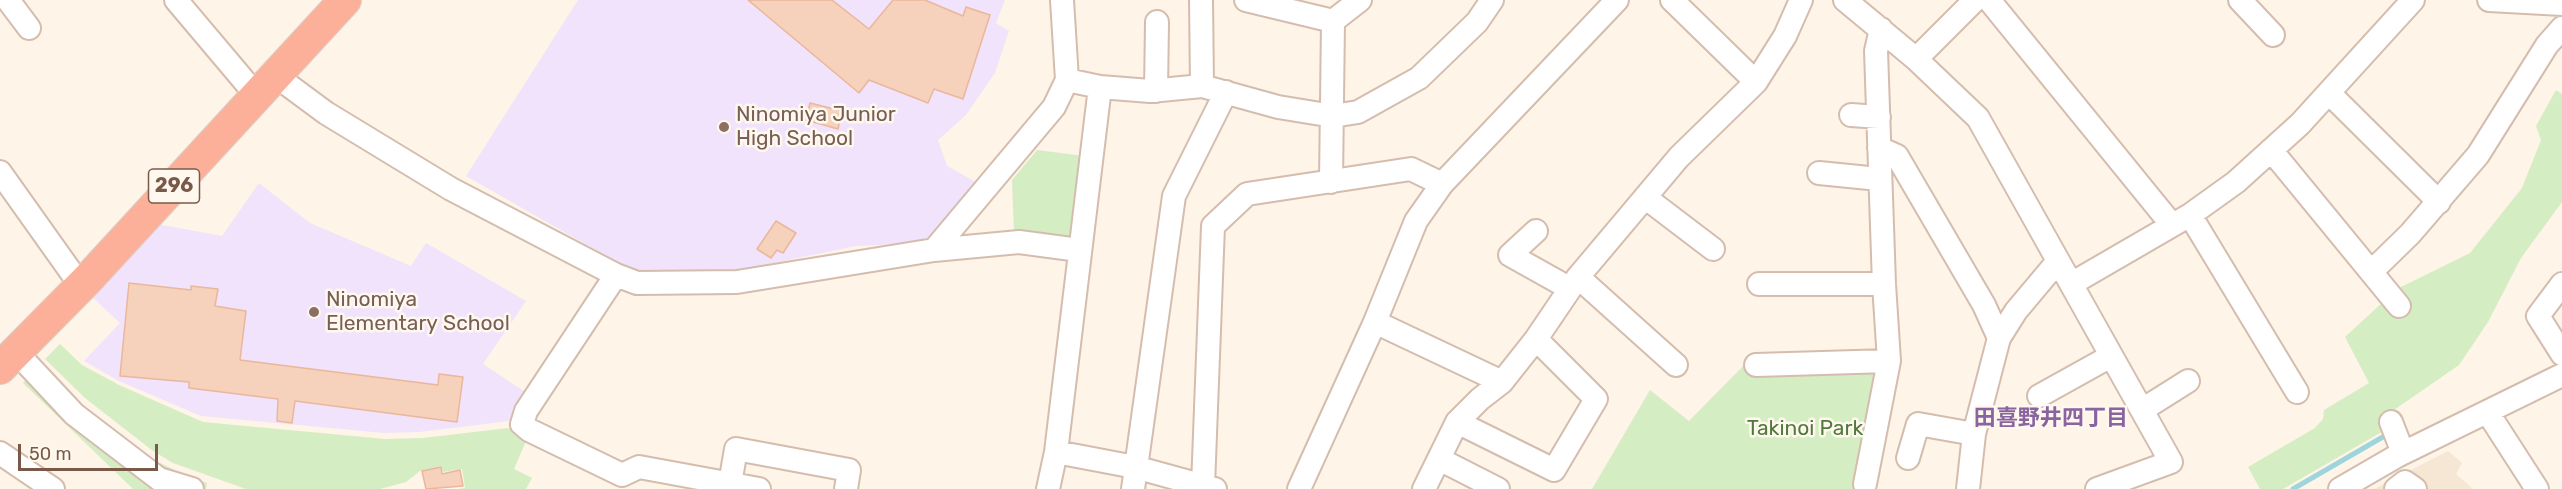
<!DOCTYPE html>
<meta charset="utf-8">
<style>
body{margin:0}
#map{position:relative;width:2562px;height:489px;overflow:hidden;background:#fef4e7;font-family:Rubik,sans-serif}
canvas{display:block}
.scale{position:absolute;left:18px;top:444px;width:140px;height:27px;box-sizing:border-box;border:3px solid #7a5948;border-top:0;padding-left:8px;font-size:18px;line-height:21px;white-space:nowrap;color:#7a5948;-webkit-text-stroke:4px #fff8ef;paint-order:stroke}
</style>
<div id="map">
<canvas width="2562" height="489"></canvas>
<div class="scale">50 m</div>
</div>
<script>
const g = document.querySelector('canvas').getContext('2d');
g.lineJoin = 'round';
function paint(path, color) {
  g.fillStyle = color;
  g.fill(path, 'evenodd');
}
function shape(rows) {
  const path = new Path2D();
  for (const r of rows) {
    path.moveTo(r[0], r[1]);
    for (let i = 2; i < r.length; i += 2) path.lineTo(r[i], r[i + 1]);
  }
  return path;
}
function trace(path, color, width, dash) {
  g.strokeStyle = color;
  g.lineWidth = width;
  g.lineCap = dash ? 'butt' : 'round';
  g.setLineDash(dash || []);
  g.stroke(path);
}
function label(font, color, halo, rows, align = 'center') {
  g.font = font + ' Rubik,"Noto Sans JP",sans-serif';
  g.lineWidth = 5;
  g.setLineDash([]);
  g.textBaseline = 'middle';
  g.strokeStyle = halo;
  g.fillStyle = color;
  for (const [text, x, y, turn = 0] of rows) {
    g.save();
    g.translate(x, y);
    g.rotate((+turn || 0) * Math.PI / 180);
    g.textAlign = isNaN(turn) ? turn : align;
    if (halo) g.strokeText(text, 0, 0);
    g.fillText(text, 0, 0);
    g.restore();
  }
}
const residential = shape([
 [2448,451,2462,463,2456,474,2473,489,2374,489]
]);
const education = shape([
 [578,0,1005,0,996,23,1009,31,995,73,966,115,938,140,947,166,981,185,925,243,856,246,730,272,636,273,466,176],
 [259,183,310,223,411,266,426,243,526,301,483,364,528,394,510,421,419,432,384,433,201,416,119,381,84,361,120,323,90,295,157,224,222,236]
]);
const green = shape([
 [2556,90,2562,94,2562,202,2521,258,2488,322,2459,365,2394,410,2399,422,2283,489,2260,489,2248,467,2315,428,2323,419,2324,410,2369,383,2345,337,2397,289,2470,253,2522,188,2541,140,2536,126],
 [1037,150,1084,156,1075,235,1068,240,1014,234,1012,180],
 [60,344,82,365,119,385,203,422,385,439,423,438,508,428,527,439,514,469,532,478,526,489,458,489,465,488,462,469,443,472,441,466,420,471,406,482,380,489,246,489,173,463,153,451,85,398,45,359],
 [1748,361,1882,368,1859,489,1592,489,1650,390,1689,421],
 [37,368,80,406,148,457,187,476,207,483,206,489,133,489,23,383]
]);
const stream = shape([
 [2293,489,2388,434]
]);
const building = shape([
 [748,0,832,0,869,29,893,0,925,0,963,16,966,7,990,15,963,99,934,89,928,103,869,80,859,93,748,0],
 [810,103,842,111,838,129,806,120,810,103],
 [776,221,796,233,783,253,777,250,771,258,757,249,776,221],
 [129,283,191,290,191,286,218,289,215,306,246,311,240,360,438,385,439,374,463,377,457,422,295,401,292,423,277,421,278,399,189,388,189,382,120,376,129,283],
 [441,467,442,474,460,470,463,486,426,489,422,471,441,467]
]);
const minor = shape([
 [8,0,29,28],
 [176,0,257,96],
 [1201,0,1202,86],
 [1246,0,1333,21,1360,0],
 [1672,0,1756,82],
 [1845,0,1916,59,1978,118,2171,462,2097,489],
 [1989,0,2172,225],
 [2240,0,2273,35],
 [2489,0,2562,4],
 [1916,59,1975,0],
 [276,76,326,113,451,189,616,275,637,283,737,282,934,250,1054,107,1067,80,1062,0],
 [1067,80,1100,87,1150,91,1202,86,1278,107,1333,116,1358,112,1419,78,1477,22,1492,0],
 [1156,91,1157,22],
 [2329,93,2439,202],
 [1851,115,1879,117],
 [1879,148,1897,156,1984,305,1999,338],
 [2271,150,2399,306],
 [0,172,81,286],
 [1819,173,1879,179],
 [1331,182,1333,21],
 [1646,198,1713,249],
 [2190,215,2297,392],
 [1536,231,1510,255,1569,288],
 [934,250,1019,242,1079,250],
 [2371,272,2410,234,2478,155,2547,45,2562,28],
 [616,275,526,411,522,424,529,430,622,475,639,467,759,489],
 [1578,277,1676,365],
 [1759,284,1884,284],
 [2071,284,2190,215,2236,182,2300,124,2413,0],
 [2562,284,2538,316,2562,354],
 [1375,322,1502,382],
 [16,352,74,414,159,479,192,489],
 [1756,365,1889,361],
 [2039,396,2111,356],
 [2142,410,2188,381],
 [2488,413,2537,489],
 [1457,422,1554,470,1596,399,1536,339],
 [2391,422,2403,453],
 [1056,452,1135,467,1215,489],
 [0,453,53,489],
 [1908,458,1918,424,1974,434],
 [1439,459,1498,489],
 [730,484,736,449,849,470,846,489],
 [1865,484,1889,361,1884,284,1876,51,1881,29],
 [1203,486,1213,226,1247,194,1411,169,1442,184],
 [1048,489,1056,452,1100,87],
 [1133,489,1174,196,1226,92],
 [1299,489,1375,322,1416,221,1442,184,1617,0],
 [1424,489,1457,422,1480,399,1502,382,1536,339,1578,277,1679,157,1756,82,1785,36,1801,0],
 [1968,489,1974,434,1999,338,2016,311,2058,261],
 [2340,489,2397,456,2562,375],
 [2396,489,2405,482,2415,489]
]);
const highway = shape([
 [0,368,88,279,345,0]
]);
const markers = [
 [724,127,6,"#8d6e63"],
 [314,312,6,"#8d6e63"]
];
const shields = [
 [174,186,51]
];
const shieldNames = [
 ["296",174,186]
];
const educationNames = [
 ["Ninomiya Junior",736,115],
 ["High School",736,139],
 ["Ninomiya",326,300],
 ["Elementary School",326,324]
];
const parkNames = [
 ["Takinoi Park",1805,429]
];
const neighbourhoodNames = [
 ["田喜野井四丁目",2051,419]
];
paint(residential, '#f6e6d4');
paint(education, '#f1e3fb');
paint(green, '#d5edc3');
trace(stream, '#9ed4dc', 5);
paint(building, '#f6d1bc');
trace(building, '#eab79b', 1.5);
trace(minor, '#d4bdae', 26);
trace(highway, '#dad1cc', 34);
trace(minor, '#fff', 22);
trace(highway, '#fcb099', 32);
for (const [x, y, r, color] of markers) {
  const dot = new Path2D();
  dot.arc(x, y, r, 0, 2 * Math.PI);
  g.fillStyle = color;
  g.fill(dot);
  trace(dot, '#fff8ef', 2);
}
for (const [x, y, w] of shields) {
  const box = new Path2D();
  box.roundRect(x - w / 2, y - 17, w, 34, 4.5);
  g.fillStyle = '#fff8ef';
  g.fill(box);
  trace(box, '#7a5948', 1.5);
}
label('bold 20px', '#7a5948', null, shieldNames);
label('21px', '#785e54', '#fff8ef', educationNames, 'left');
label('21px', '#517a3c', '#fff8ef', parkNames);
label('bold 22px', '#89649e', '#fff8ef', neighbourhoodNames);
</script>
